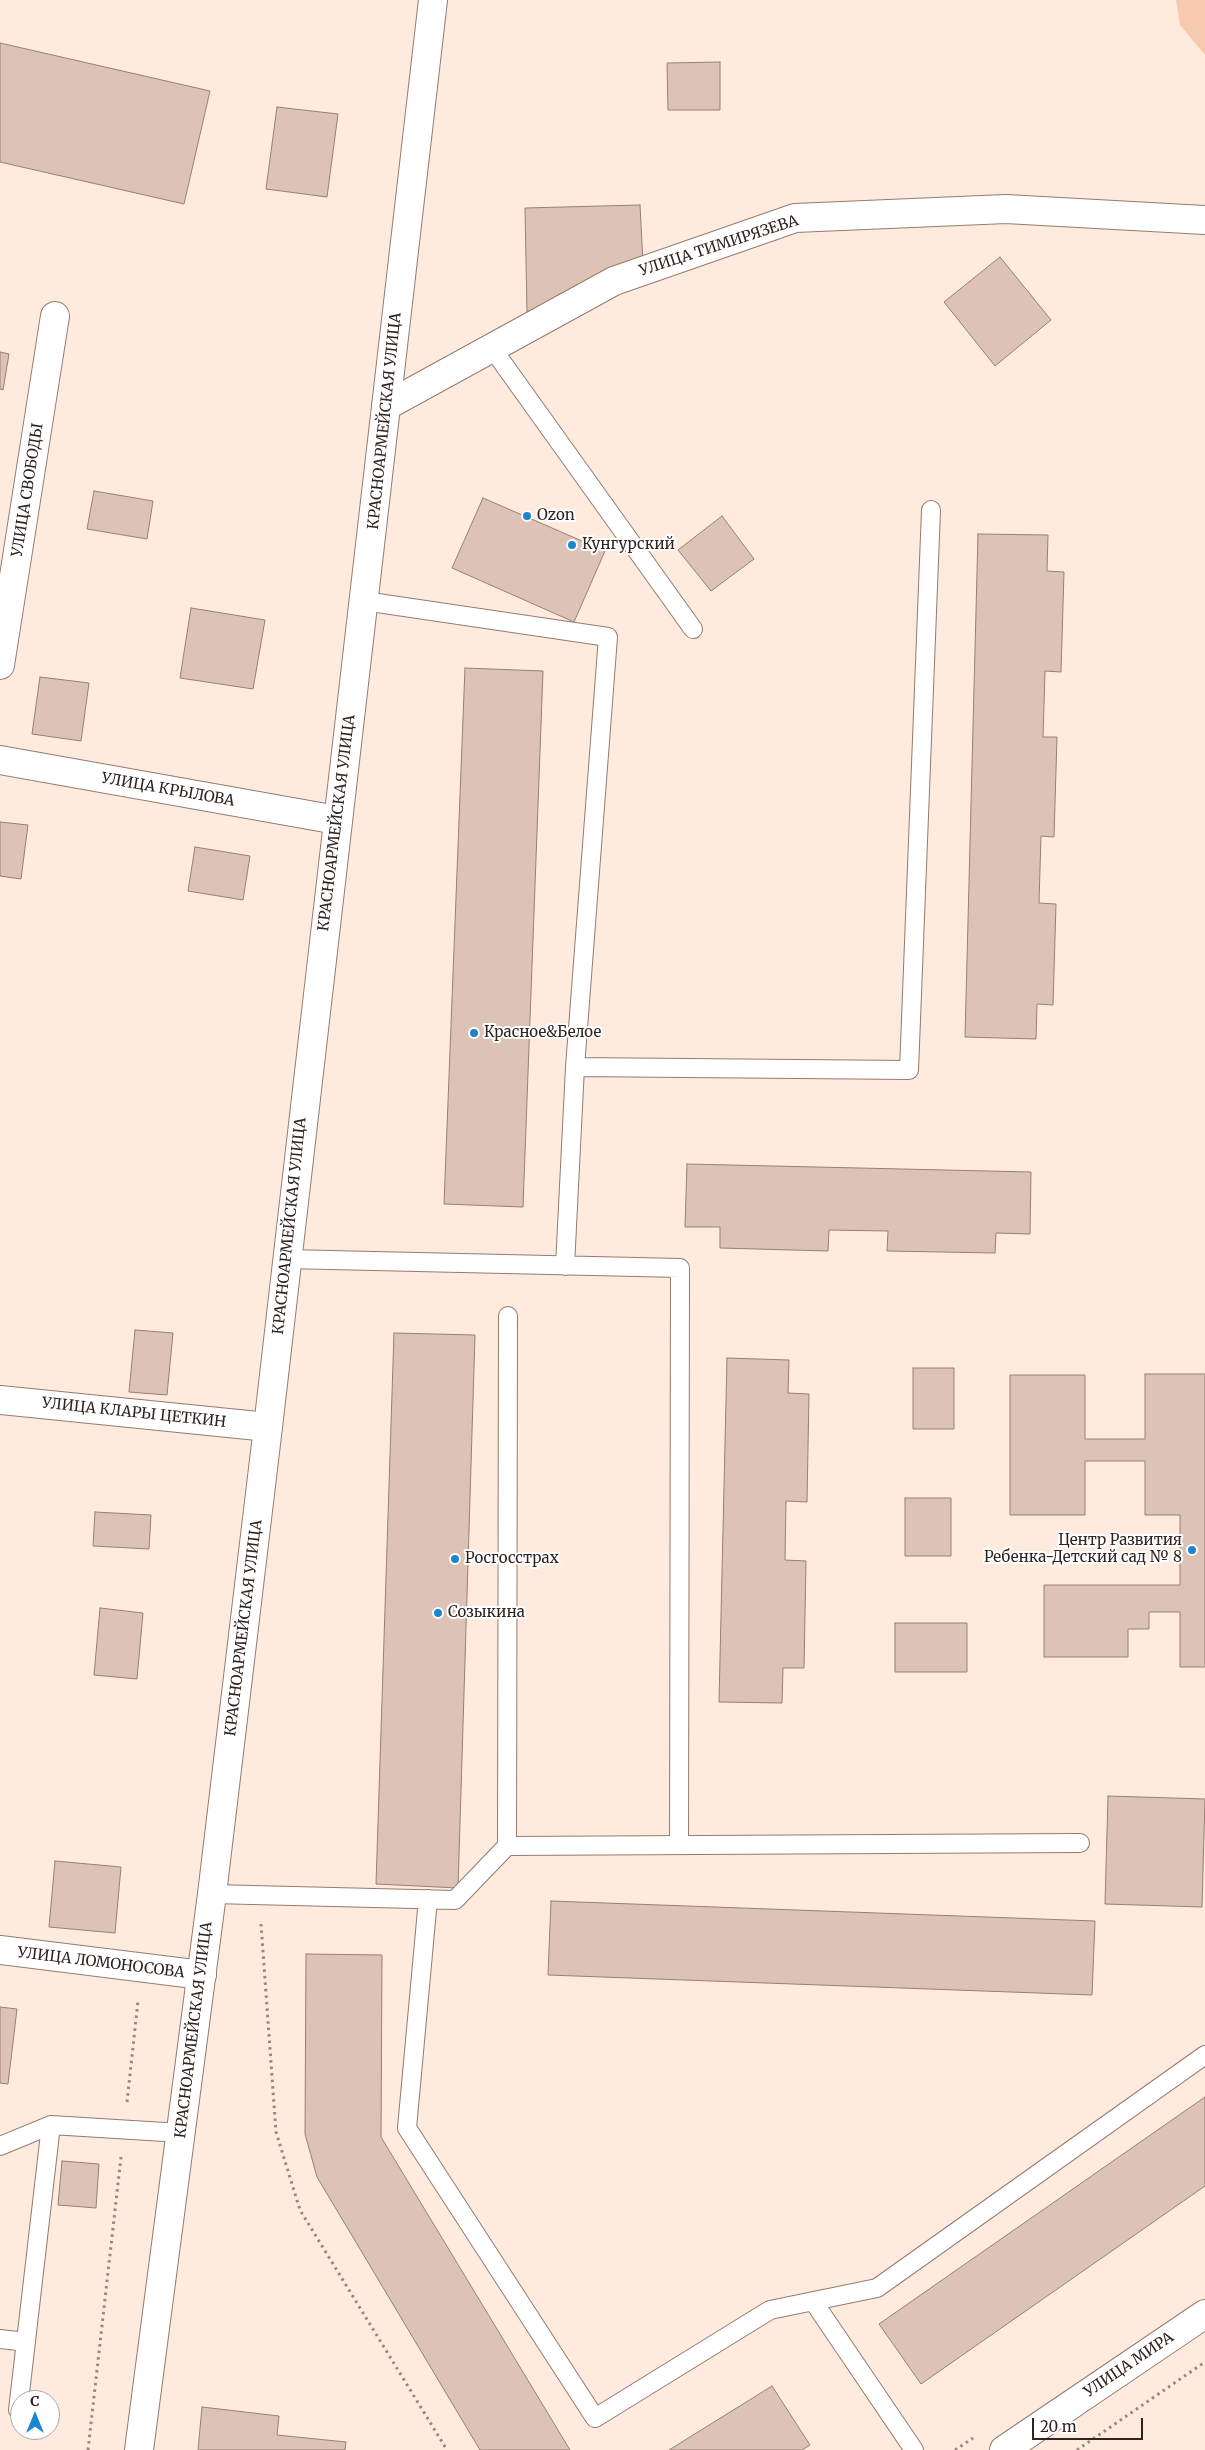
<!DOCTYPE html>
<meta charset="utf-8">
<style>
body{margin:0}
#map{position:relative;width:1205px;height:2450px;overflow:hidden;background:#ffeade;font-family:Merriweather,serif}
canvas{display:block}
.north{position:absolute;left:10px;top:2390px;width:50px;height:50px;box-sizing:border-box;background:#fff;border:1px solid #aca8a6;border-radius:50%;rotate:0deg;font-size:14px;font-weight:700;line-height:20px;text-align:center;color:#2f2520}
.north::after{content:'';display:block;margin:auto;width:18px;height:22px;background:#1c85d0;clip-path:polygon(50% 0,100% 100%,50% 72%,0 100%)}
.scale{position:absolute;left:1032px;top:2418px;width:111px;height:22px;box-sizing:border-box;border:2px solid #2f2520;border-top:0;padding-left:6px;font-size:15px;line-height:18px;white-space:nowrap;color:#2f2520;-webkit-text-stroke:4px #fff;paint-order:stroke}
</style>
<div id="map">
<canvas width="1205" height="2450"></canvas>
<div class="north">С</div>
<div class="scale">20 m</div>
</div>
<script>
const g = document.querySelector('canvas').getContext('2d');
g.lineJoin = 'round';
function paint(path, color) {
  g.fillStyle = color;
  g.fill(path, 'evenodd');
}
function shape(rows) {
  const path = new Path2D();
  for (const r of rows) {
    path.moveTo(r[0], r[1]);
    for (let i = 2; i < r.length; i += 2) path.lineTo(r[i], r[i + 1]);
  }
  return path;
}
function trace(path, color, width, dash) {
  g.strokeStyle = color;
  g.lineWidth = width;
  g.lineCap = dash ? 'butt' : 'round';
  g.setLineDash(dash || []);
  g.stroke(path);
}
function label(font, color, halo, rows, align = 'center') {
  g.font = font + ' Merriweather,serif';
  g.lineWidth = 4;
  g.setLineDash([]);
  g.textBaseline = 'middle';
  g.strokeStyle = halo;
  g.fillStyle = color;
  for (const [text, x, y, turn = 0] of rows) {
    g.save();
    g.translate(x, y);
    g.rotate((+turn || 0) * Math.PI / 180);
    g.textAlign = isNaN(turn) ? turn : align;
    if (halo) g.strokeText(text, 0, 0);
    g.fillText(text, 0, 0);
    g.restore();
  }
}
const green = shape([
 [1176,0,1205,0,1205,55,1180,25]
]);
const building = shape([
 [0,43,210,91,184,204,0,162,0,43],
 [720,62,720,110,668,110,667,63,720,62],
 [277,107,338,114,327,197,266,189,277,107],
 [640,205,643,263,527,313,525,208,640,205],
 [1000,257,1051,320,995,366,944,302,1000,257],
 [0,352,9,354,3,390,0,389,0,352],
 [94,491,153,501,147,539,87,529,94,491],
 [483,498,605,551,574,622,452,568,483,498],
 [722,516,754,559,711,591,678,550,722,516],
 [978,534,1048,535,1047,571,1064,572,1061,672,1045,671,1043,737,1057,737,1054,837,1041,836,1039,903,1056,904,1053,1005,1037,1004,1036,1039,965,1037,978,534],
 [191,608,265,620,253,689,180,678,191,608],
 [465,668,543,671,523,1207,444,1204,465,668],
 [40,677,89,683,81,741,32,734,40,677],
 [0,822,28,825,21,879,0,876,0,822],
 [195,847,250,856,243,900,188,891,195,847],
 [687,1164,1031,1172,1030,1234,996,1233,995,1253,887,1251,888,1231,829,1230,828,1251,720,1248,720,1227,685,1227,687,1164],
 [135,1330,173,1333,167,1395,129,1392,135,1330],
 [394,1333,475,1335,458,1888,376,1884,394,1333],
 [727,1358,789,1360,788,1393,809,1394,807,1502,786,1501,785,1560,806,1561,804,1668,783,1668,782,1703,719,1702,727,1358],
 [913,1368,954,1368,954,1429,913,1429,913,1368],
 [1145,1374,1205,1374,1205,1667,1180,1667,1180,1612,1149,1612,1149,1629,1128,1629,1128,1657,1044,1657,1044,1585,1180,1585,1180,1515,1145,1515,1145,1461,1085,1461,1085,1515,1010,1515,1010,1375,1085,1375,1085,1439,1145,1439,1145,1374],
 [905,1498,951,1498,951,1556,905,1556,905,1498],
 [95,1512,151,1515,149,1549,93,1546,95,1512],
 [100,1608,143,1613,137,1679,94,1675,100,1608],
 [895,1623,967,1623,967,1672,895,1672,895,1623],
 [1108,1796,1205,1799,1202,1907,1105,1904,1108,1796],
 [55,1861,121,1867,115,1933,49,1927,55,1861],
 [551,1901,1095,1921,1092,1995,548,1975,551,1901],
 [306,1954,382,1955,381,2137,570,2450,480,2450,317,2177,305,2134,306,1954],
 [0,2007,17,2009,8,2084,0,2083,0,2007],
 [1205,2097,1205,2186,921,2384,879,2324,1205,2097],
 [62,2161,99,2164,96,2208,58,2205,62,2161],
 [772,2386,810,2445,802,2450,669,2450,772,2386],
 [202,2407,279,2416,277,2435,346,2442,345,2450,198,2450,202,2407]
]);
const path = shape([
 [261,1924,276,2132,300,2210,447,2450],
 [127,2102,138,2001],
 [88,2450,121,2157],
 [955,2450,973,2438],
 [1077,2450,1205,2362]
]);
const service = shape([
 [492,348,693,629],
 [364,601,608,637,575,1067],
 [286,1259,680,1268,679,1845],
 [565,1266,575,1067,909,1070,931,510],
 [508,1316,507,1846,1080,1843],
 [212,1894,455,1900,507,1846],
 [428,1899,407,2128,595,2418,770,2310,877,2288,1205,2055],
 [0,2146,51,2125,181,2133],
 [813,2301,914,2450],
 [0,2339,26,2342],
 [18,2410,51,2125]
]);
const minor = shape([
 [386,406,614,281,795,218,1006,209,1205,220],
 [0,665,55,316],
 [0,760,337,820],
 [0,1400,268,1427],
 [0,1950,202,1975],
 [1004,2450,1205,2314]
]);
const tertiary = shape([
 [139,2450,212,1894,268,1427,433,0]
]);
const markers = [
 [527,516,5,"#1c85d0"],
 [572,545,5,"#1c85d0"],
 [474,1033,5,"#1c85d0"],
 [1192,1550,5,"#1c85d0"],
 [455,1559,5,"#1c85d0"],
 [438,1613,5,"#1c85d0"]
];
const streetNames = [
 ["УЛИЦА ТИМИРЯЗЕВА",719,246,-18],
 ["КРАСНОАРМЕЙСКАЯ УЛИЦА",385,421,-84],
 ["УЛИЦА СВОБОДЫ",28,490,-81],
 ["УЛИЦА КРЫЛОВА",168,790,10],
 ["КРАСНОАРМЕЙСКАЯ УЛИЦА",337,823,-83],
 ["КРАСНОАРМЕЙСКАЯ УЛИЦА",290,1226,-84],
 ["УЛИЦА КЛАРЫ ЦЕТКИН",134,1413,6],
 ["КРАСНОАРМЕЙСКАЯ УЛИЦА",244,1628,-83],
 ["УЛИЦА ЛОМОНОСОВА",101,1963,7],
 ["КРАСНОАРМЕЙСКАЯ УЛИЦА",194,2030,-83],
 ["УЛИЦА МИРА",1129,2365,-34]
];
const poiNames = [
 ["Ozon",537,516],
 ["Кунгурский",582,545],
 ["Красное&Белое",484,1033],
 ["Центр Развития",1182,1541,"right"],
 ["Ребенка-Детский сад № 8",1182,1558,"right"],
 ["Росгосстрах",465,1559],
 ["Созыкина",448,1613]
];
paint(green, '#f7c9af');
paint(building, '#ddc3b5');
trace(building, '#978072', 1);
trace(service, '#937c6f', 20);
trace(minor, '#937c6f', 30);
trace(tertiary, '#937c6f', 30);
trace(path, '#97887f', 3, [2.5, 4]);
trace(service, '#fff', 18);
trace(minor, '#fff', 28);
trace(tertiary, '#fff', 28);
for (const [x, y, r, color] of markers) {
  const dot = new Path2D();
  dot.arc(x, y, r, 0, 2 * Math.PI);
  g.fillStyle = color;
  g.fill(dot);
  trace(dot, '#fff', 2);
}
label('15px', '#2f2520', '#fff', streetNames);
label('15px', '#2f2520', '#fff', poiNames, 'left');
</script>
